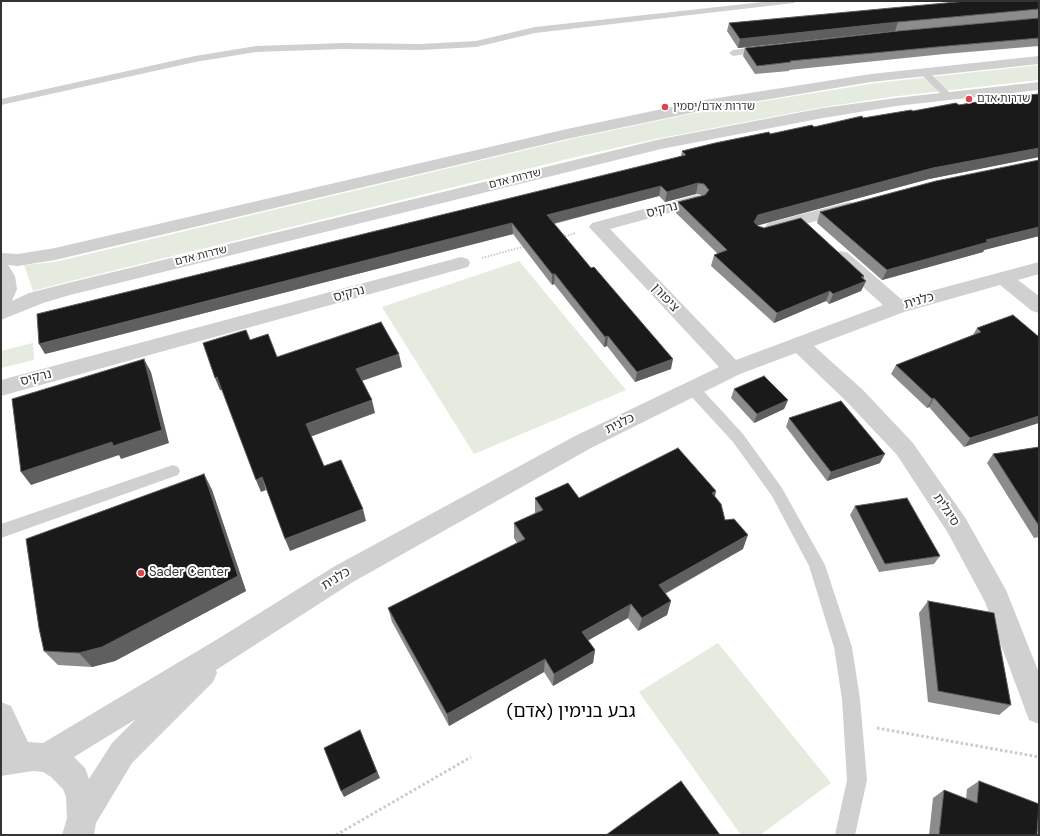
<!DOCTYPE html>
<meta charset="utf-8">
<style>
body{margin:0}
#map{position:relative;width:1040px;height:836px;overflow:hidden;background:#fff;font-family:"DM Sans",sans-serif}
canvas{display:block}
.frame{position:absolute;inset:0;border:2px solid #333;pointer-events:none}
</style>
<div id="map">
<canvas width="1040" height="836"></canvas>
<div class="frame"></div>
</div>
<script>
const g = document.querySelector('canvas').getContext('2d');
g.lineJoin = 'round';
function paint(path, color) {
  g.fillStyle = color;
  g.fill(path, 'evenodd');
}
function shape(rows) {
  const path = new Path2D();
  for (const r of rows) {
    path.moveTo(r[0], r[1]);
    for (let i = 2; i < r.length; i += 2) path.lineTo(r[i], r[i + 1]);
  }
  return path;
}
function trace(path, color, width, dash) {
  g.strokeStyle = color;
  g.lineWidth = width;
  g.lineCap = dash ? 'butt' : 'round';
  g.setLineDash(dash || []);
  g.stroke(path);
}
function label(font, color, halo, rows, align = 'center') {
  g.font = font + ' "DM Sans","Noto Sans Hebrew",sans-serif';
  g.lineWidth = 4;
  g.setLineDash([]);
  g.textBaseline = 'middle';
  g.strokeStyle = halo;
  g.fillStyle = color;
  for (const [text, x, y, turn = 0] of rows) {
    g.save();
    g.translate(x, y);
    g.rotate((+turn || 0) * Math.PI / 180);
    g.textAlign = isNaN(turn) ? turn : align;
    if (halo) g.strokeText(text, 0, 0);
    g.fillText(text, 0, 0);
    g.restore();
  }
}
const green = shape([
 [1039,65,1039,80,890,97,818,108,656,139,584,155,67,282,33,291,24,265,55,262,571,139,709,110,876,83],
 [519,261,626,390,474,454,382,307],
 [33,343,34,360,1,368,1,351],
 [718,643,831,783,760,835,741,835,639,692]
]);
const pathFar1 = shape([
 [562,237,576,233],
 [482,258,526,246]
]);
const path = shape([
 [877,728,1039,757],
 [336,835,471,757]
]);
const service = shape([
 [772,1,798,1,794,3,535,33,476,47,420,50,343,49,256,52,195,62,1,105,1,99,195,56,256,46,343,43,420,44,476,41,535,27,772,1],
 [762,46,766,49,765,51,733,56,729,53,733,50,762,46],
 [924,69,927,70,953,96,951,98,945,98,919,72,924,69],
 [693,384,698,385,743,434,782,488,825,565,852,647,860,699,867,780,855,835,835,835,847,780,842,699,834,647,809,566,772,496,733,442,688,393,686,389,688,385,693,384],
 [173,465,178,467,180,471,178,475,1,538,1,524,173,465]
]);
const minor = shape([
 [696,195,702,196,705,200,702,204,610,229,736,360,883,305,834,261,832,257,834,253,841,251,848,253,901,299,1039,262,1039,274,1018,280,1039,296,1039,313,1032,311,1000,285,904,312,814,346,863,390,913,443,966,519,1006,590,1039,673,1039,724,1029,720,985,602,948,533,897,455,847,402,796,353,740,374,591,448,353,582,216,670,217,673,213,682,132,763,96,823,94,835,62,835,67,818,66,797,63,789,51,777,43,772,33,771,1,776,1,702,11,706,28,742,43,743,221,637,335,566,575,436,719,367,589,227,592,223,696,195],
 [136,719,112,743,89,779,85,768,74,757,136,719],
 [849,202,855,203,858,207,855,211,774,232,768,231,765,227,768,223,849,202],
 [461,257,468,259,470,263,468,267,1,396,1,380,461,257]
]);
const tertiary = shape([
 [1039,56,1039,64,871,82,705,110,567,139,55,260,18,266,8,265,15,276,17,289,12,301,29,293,68,283,661,139,823,108,896,98,1039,82,1039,90,896,106,823,118,661,149,70,295,43,303,1,320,1,253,18,254,55,248,567,129,705,100,871,74,1039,56]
]);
const wall = shape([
 [1039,1,1039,18,895,31,738,48,727,31,729,23],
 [1039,18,1039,46,944,54,789,70,789,71,755,74,743,56,745,48],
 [1039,94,1039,157,929,179,757,225,758,226,864,276,863,279,866,281,861,291,829,304,826,301,774,323,711,266,714,255,718,254,676,213,678,202,703,195,702,195,696,194,665,202,659,196,554,224,671,369,635,382,607,346,604,347,554,284,552,285,513,234,45,354,681,156,682,151,770,134,863,118],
 [1039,160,1039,236,984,250,983,252,882,280,817,223,820,212],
 [977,328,1039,337,964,447,929,407,927,408,891,374,896,365,973,335],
 [734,389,788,400,784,409,754,423,731,398],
 [789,418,880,463,827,481,786,427],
 [1039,447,1039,537,1034,538,987,463,993,454],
 [204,474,212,490,246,591,115,661,92,667,58,665,44,651],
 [716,491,715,497,725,520,743,549,665,594,671,601,667,615,638,631,628,618,588,640,595,650,593,663,553,686,544,672,449,726,392,622,388,608,517,543,514,538,514,523,535,513,535,498,579,498],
 [855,506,940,556,934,564,879,572,850,515],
 [928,601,1011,705,999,715,928,702,919,613],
 [979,781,1037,835,929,835,933,798,944,790,966,799,967,789]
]);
const shadedWall = shape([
 [898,22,895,31,738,48,740,39],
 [1039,148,1039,157,929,179,756,226,754,222,758,215,933,168],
 [698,183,696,194,665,202,667,192],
 [661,186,659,196,547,225,547,215],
 [512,223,513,234,45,354,39,344],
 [1039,227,1039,236,984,250,983,252,882,280,887,270,986,240],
 [552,274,555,274,554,284,552,285],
 [864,276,862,282,866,281,861,291,829,304,833,294,861,277],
 [830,291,826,301,774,323,777,313],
 [608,336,607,346,604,347,605,337],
 [399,354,402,367,359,382,356,369],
 [144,359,151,372,169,443,121,459,119,455,31,485,21,472],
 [673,359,671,369,635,382,637,372],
 [217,377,223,390,220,390,215,378],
 [934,398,929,407,927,408,932,399],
 [372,400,375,413,310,437,306,424],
 [788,400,784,409,754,423,757,414],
 [1039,416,1039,423,964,447,970,438],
 [885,454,880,463,827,481,831,472],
 [204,474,212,490,246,591,115,661,92,667,79,653],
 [262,477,266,490,261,492,256,480],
 [716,491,712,506,712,493],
 [363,509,366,521,290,551,285,539],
 [748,535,743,549,655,599,659,585],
 [671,601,667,615,638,631,642,618],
 [631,604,628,618,580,645,582,632],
 [595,650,593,663,553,686,554,674],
 [545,659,544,672,449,726,447,714],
 [360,730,380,778,344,797,341,791]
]);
const building = shape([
 [967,1,1039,1,1039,9,898,22,740,39,729,23,967,1],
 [1039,18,1039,38,947,46,790,61,791,62,757,66,745,48,898,31,1039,18],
 [1039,94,1039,148,933,168,758,215,754,222,758,226,764,228,801,218,864,276,861,277,866,281,833,294,830,291,777,313,714,255,727,250,678,202,705,195,709,190,704,184,698,183,667,192,661,186,547,215,591,268,594,267,673,359,637,372,608,336,605,337,555,274,552,274,512,223,39,344,37,314,686,155,682,151,715,143,769,132,770,134,812,125,814,127,862,116,863,118,911,110,913,111,956,103,959,105,1006,97,1039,94],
 [1039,160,1039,227,986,240,988,242,887,270,820,212,936,181,1039,160],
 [1013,315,1039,337,1039,416,970,438,934,398,932,399,896,365,981,332,977,328,1013,315],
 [381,322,399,354,356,369,372,400,306,424,324,466,341,460,363,509,285,539,262,477,256,480,217,377,215,378,203,343,246,330,250,340,268,334,277,357,381,322],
 [144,359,162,430,113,446,112,442,21,472,12,399,144,359],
 [764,376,788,400,757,414,734,389,764,376],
 [841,401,885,454,831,472,789,418,841,401],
 [1039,447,1039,526,993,454,1039,447],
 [678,448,716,491,712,493,721,504,725,520,734,519,748,535,659,585,671,601,642,618,631,604,582,632,595,650,554,674,545,659,447,714,388,608,525,539,514,523,543,510,535,498,568,483,579,498,678,448],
 [204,474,238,576,102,647,79,653,44,651,39,628,26,539,204,474],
 [907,498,940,556,885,564,855,506,907,498],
 [928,601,994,613,1011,705,938,691,928,601],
 [360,730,377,772,341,791,324,748,360,730],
 [681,781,720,835,606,835,681,781],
 [979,781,1039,804,1037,835,939,835,944,790,977,803,979,781]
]);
const markers = [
 [969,99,4,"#da444f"],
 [665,107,4,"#da444f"],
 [141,573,4,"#da444f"]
];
const farPoinames = [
 ["שדרות אדם",977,99],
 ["שדרות אדם/יסמין",673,107]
];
const farStreetnames = [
 ["שדרות אדם",515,179,-14],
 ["שדרות אדם",201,256,-14]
];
const streetNames = [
 ["נרקיס",662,210,-15],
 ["נרקיס",349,294,-15],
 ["ציפורן",665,298,47],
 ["כלנית",919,301,-16],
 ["נרקיס",36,378,-15],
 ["כלנית",620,424,-26],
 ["סיגלית",946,510,56],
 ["כלנית",336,579,-32]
];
const poiNames = [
 ["Sader Center",149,573]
];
const nearQuarternames = [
 ["גבע בנימין (אדם)",571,712]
];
paint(green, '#e5ebdf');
trace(pathFar1, '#cacaca', 2, [1.5, 1.5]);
trace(path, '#cacaca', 3, [2.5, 2.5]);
paint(service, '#d0d0d0');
paint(minor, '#d0d0d0');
paint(tertiary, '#d0d0d0');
paint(wall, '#8c8c8c');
paint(shadedWall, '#5f5f5f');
paint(building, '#1a1a1a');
trace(building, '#5f5f5f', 1);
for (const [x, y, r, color] of markers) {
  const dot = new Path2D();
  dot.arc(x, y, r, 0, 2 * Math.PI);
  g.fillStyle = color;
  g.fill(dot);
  trace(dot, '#fff', 1.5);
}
label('11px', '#333', '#fff', farPoinames, 'left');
label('11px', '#333', '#fff', farStreetnames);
label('13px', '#333', '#fff', streetNames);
label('13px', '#333', '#fff', poiNames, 'left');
label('18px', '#000', '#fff', nearQuarternames);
</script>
